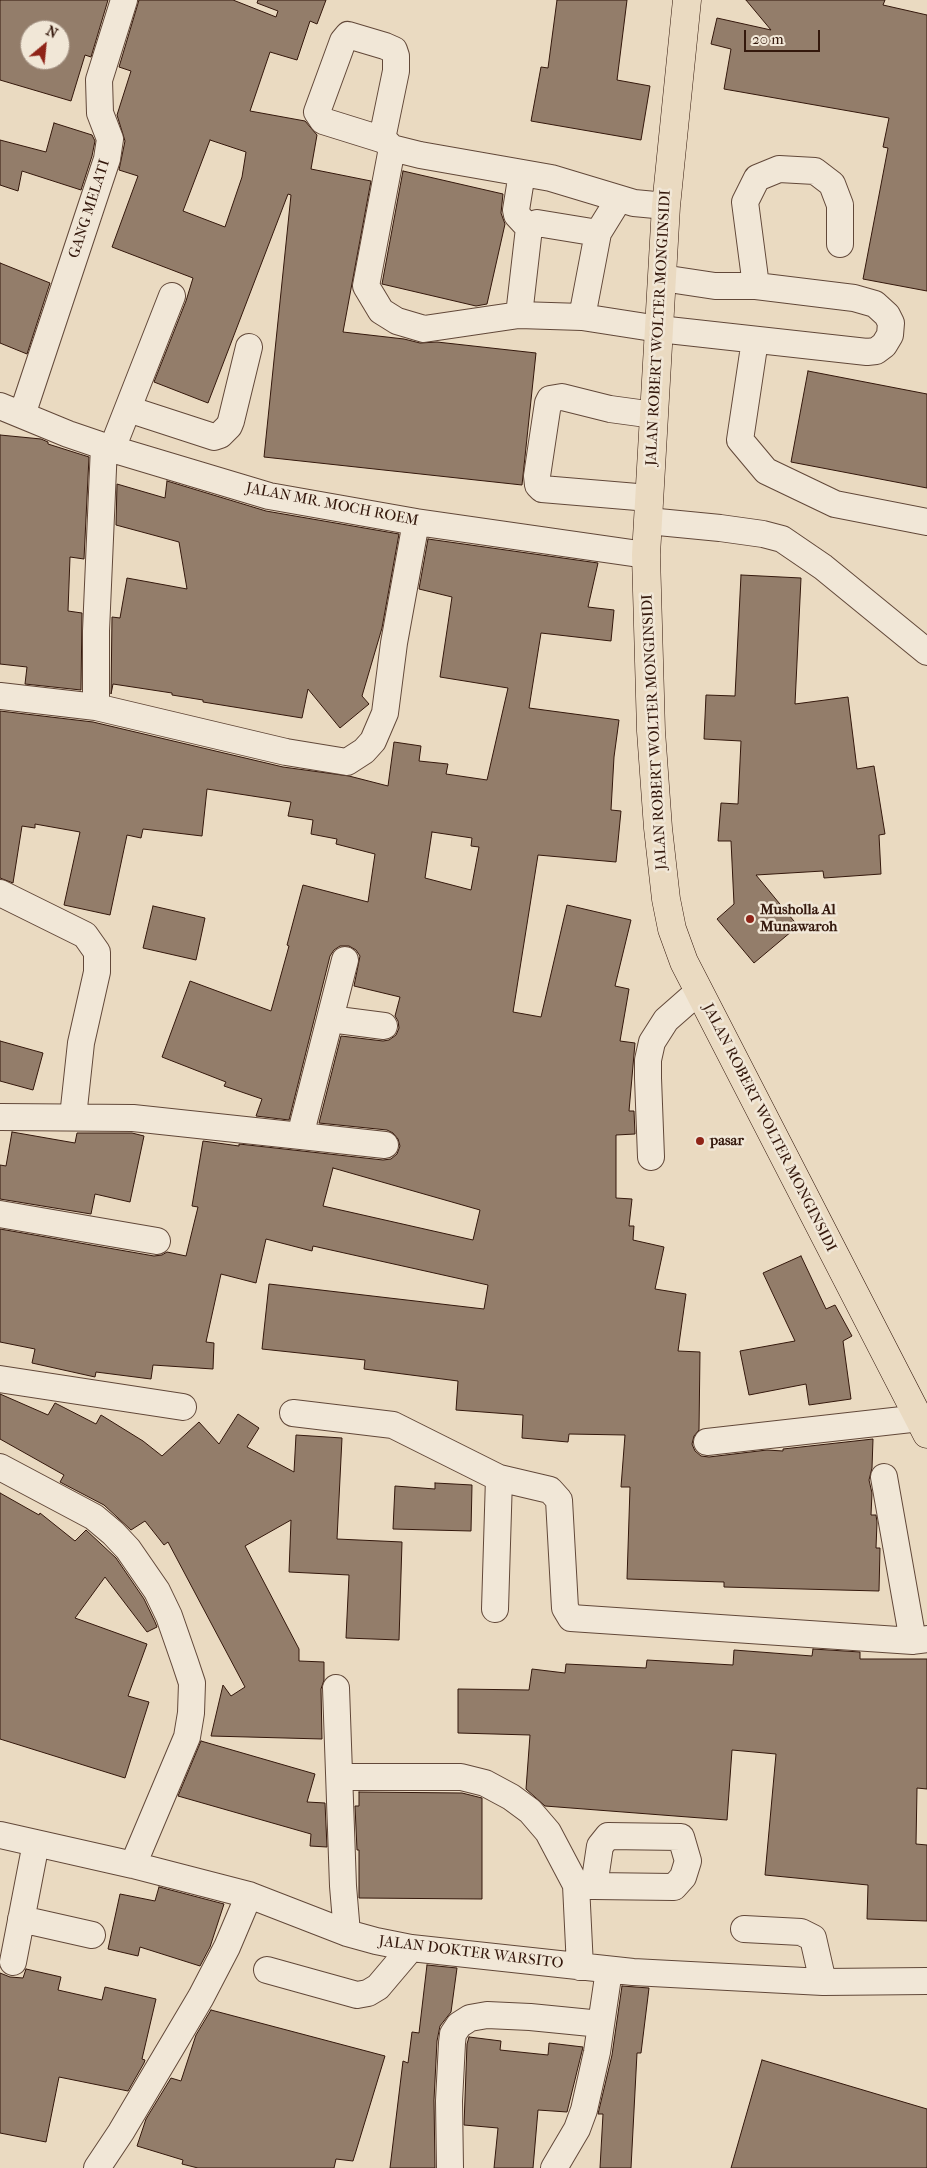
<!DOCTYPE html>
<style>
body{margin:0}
#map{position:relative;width:927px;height:2168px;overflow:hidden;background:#eadac1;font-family:"IM FELL French Canon",serif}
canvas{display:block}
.north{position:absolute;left:20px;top:20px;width:50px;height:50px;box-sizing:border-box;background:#f1e7d7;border:1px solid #a59486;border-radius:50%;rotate:28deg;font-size:14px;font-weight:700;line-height:20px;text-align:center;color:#34180c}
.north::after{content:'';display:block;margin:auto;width:18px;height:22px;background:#8f2418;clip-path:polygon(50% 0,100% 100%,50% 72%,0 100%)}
.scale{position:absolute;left:744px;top:30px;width:76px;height:22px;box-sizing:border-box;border:2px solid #34180c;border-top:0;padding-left:6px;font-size:15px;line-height:18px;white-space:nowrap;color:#34180c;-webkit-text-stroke:4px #f1e7d7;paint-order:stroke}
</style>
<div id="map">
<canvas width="927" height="2168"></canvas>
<div class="north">N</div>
<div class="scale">20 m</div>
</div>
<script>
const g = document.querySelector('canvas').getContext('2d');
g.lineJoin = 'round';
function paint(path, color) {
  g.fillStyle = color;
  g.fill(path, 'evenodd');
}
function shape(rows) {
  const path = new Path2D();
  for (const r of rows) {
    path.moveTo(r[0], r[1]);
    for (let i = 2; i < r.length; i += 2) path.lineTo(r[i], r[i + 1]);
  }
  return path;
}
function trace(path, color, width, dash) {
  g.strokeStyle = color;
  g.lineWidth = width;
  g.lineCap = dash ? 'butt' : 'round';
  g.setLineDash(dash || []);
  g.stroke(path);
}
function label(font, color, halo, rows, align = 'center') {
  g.font = font + ' "IM FELL French Canon",serif';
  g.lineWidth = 5;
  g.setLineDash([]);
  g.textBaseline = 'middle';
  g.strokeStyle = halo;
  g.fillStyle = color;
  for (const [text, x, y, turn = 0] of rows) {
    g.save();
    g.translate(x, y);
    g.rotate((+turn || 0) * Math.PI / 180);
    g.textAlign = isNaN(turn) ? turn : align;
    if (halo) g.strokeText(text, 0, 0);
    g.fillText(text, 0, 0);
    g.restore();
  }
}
const building = shape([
 [0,0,108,0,91,57,85,55,71,101,0,80,0,0],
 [30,30,60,30,60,60,30,60,30,30],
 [139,0,233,0,276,17,278,11,257,3,258,0,326,0,317,24,310,21,297,60,270,52,250,111,305,121,317,135,311,169,371,181,343,332,404,339,420,343,437,342,536,353,522,485,264,457,291,195,288,194,208,403,154,382,186,301,193,278,112,247,138,176,119,170,125,141,117,115,131,71,119,67,139,0],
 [210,140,246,152,242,177,225,227,183,211,210,140],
 [557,0,627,0,617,80,650,86,641,140,531,121,541,67,548,68,557,0],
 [746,0,885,0,883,5,927,15,927,291,863,279,888,148,883,147,889,118,724,89,731,49,711,44,717,18,771,30,746,0],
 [54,123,92,135,95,141,92,156,81,190,22,171,18,191,0,185,0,140,46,152,54,123],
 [403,171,503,194,501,213,505,224,487,304,476,306,382,284,403,171],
 [0,263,50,283,27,354,0,343,0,263],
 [808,371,927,394,927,488,791,462,808,371],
 [0,435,41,439,48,442,48,444,89,457,84,559,70,557,68,611,82,613,81,690,25,684,27,667,0,664,0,435],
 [167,481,266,511,399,534,382,628,362,696,369,704,340,728,308,689,302,718,203,702,203,700,172,695,172,693,113,684,111,694,112,617,120,618,127,578,187,589,179,542,116,525,117,484,165,498,167,481],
 [428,539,598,563,588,607,614,610,611,641,541,633,529,708,619,720,614,757,611,810,621,811,616,862,538,855,513,1012,541,1017,567,905,631,920,615,986,629,989,620,1041,635,1043,629,1111,634,1111,635,1134,616,1135,616,1198,632,1199,629,1226,634,1226,633,1240,664,1247,655,1289,686,1294,678,1351,700,1352,699,1430,694,1436,692,1444,695,1451,701,1456,709,1457,767,1450,783,1451,783,1449,873,1439,872,1468,869,1480,872,1493,871,1515,876,1515,877,1522,876,1548,880,1548,879,1591,724,1587,724,1582,627,1579,630,1487,621,1487,625,1435,569,1434,568,1442,522,1438,523,1415,456,1410,458,1381,364,1369,365,1360,262,1349,269,1284,484,1309,488,1285,313,1246,312,1251,266,1239,256,1283,221,1274,206,1342,214,1343,213,1369,153,1365,151,1379,96,1372,95,1377,32,1363,35,1349,0,1342,0,1229,154,1256,162,1255,167,1252,186,1256,198,1207,192,1206,203,1141,239,1146,239,1144,383,1160,391,1159,397,1154,400,1146,398,1139,393,1133,387,1130,319,1123,341,1036,383,1041,389,1040,396,1035,399,1028,398,1021,395,1016,400,997,354,986,360,956,356,950,349,946,340,946,334,950,330,956,289,1120,256,1116,262,1099,224,1086,226,1082,162,1057,190,981,271,1011,289,946,287,945,303,885,368,902,375,854,336,844,337,839,311,834,313,820,288,816,291,802,207,789,202,836,143,829,141,838,127,835,110,915,64,905,80,832,35,824,35,828,22,826,13,883,0,878,0,711,93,722,283,767,349,776,388,786,394,742,421,746,419,761,448,764,446,774,487,780,508,688,440,677,452,597,419,589,428,539],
 [432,832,472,838,471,846,479,847,471,890,425,878,432,832],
 [333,1168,480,1210,473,1240,323,1206,333,1168],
 [741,575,801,578,795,704,848,697,857,769,874,766,885,834,879,835,881,874,824,878,823,871,756,875,798,926,754,963,717,919,734,904,731,841,718,841,721,803,738,804,741,741,704,739,706,695,735,696,741,575],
 [153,906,205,918,196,960,143,948,153,906],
 [0,1041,43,1053,33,1090,0,1081,0,1041],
 [12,1132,75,1143,77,1133,132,1133,144,1136,130,1202,95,1194,91,1214,0,1199,0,1165,6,1166,12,1132],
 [801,1256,826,1309,835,1305,852,1336,843,1341,851,1399,809,1405,806,1384,749,1395,740,1351,795,1341,763,1273,801,1256],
 [0,1394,48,1415,55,1403,96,1424,101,1415,143,1441,162,1456,199,1422,219,1444,238,1414,259,1428,247,1447,294,1472,296,1435,342,1438,337,1539,402,1542,399,1640,346,1638,349,1575,289,1572,291,1520,245,1546,299,1649,299,1661,324,1662,324,1680,321,1689,322,1739,211,1736,223,1685,231,1696,245,1687,168,1542,164,1545,145,1521,131,1530,104,1505,60,1482,64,1475,0,1439,0,1394],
 [435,1483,472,1485,471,1531,393,1529,395,1486,435,1489,435,1483],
 [0,1493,39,1515,40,1513,75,1541,86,1530,116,1558,144,1599,155,1622,157,1627,147,1632,105,1577,75,1618,147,1644,128,1696,149,1702,125,1778,0,1739,0,1493],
 [813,1649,860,1652,860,1659,927,1659,927,1789,917,1788,916,1844,927,1845,927,1921,867,1919,868,1885,765,1875,776,1754,732,1750,727,1820,545,1806,526,1789,530,1735,458,1733,458,1689,529,1690,532,1669,565,1673,566,1664,646,1668,647,1660,733,1665,734,1650,812,1656,813,1649],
 [201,1741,315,1774,307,1802,325,1803,327,1847,310,1846,311,1834,178,1796,201,1741],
 [359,1792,462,1793,482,1798,482,1899,359,1898,359,1850,357,1850,355,1806,359,1806,359,1792],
 [159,1887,224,1904,210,1947,200,1966,140,1947,138,1956,108,1949,120,1894,155,1901,159,1887],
 [427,1965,457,1968,451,2012,440,2026,437,2041,434,2100,435,2168,390,2168,403,2061,408,2063,412,2032,419,2033,427,1965],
 [26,1969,61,1977,58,1990,102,2000,105,1987,156,1999,142,2059,145,2060,144,2063,128,2091,59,2077,46,2142,0,2133,0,1973,10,1977,23,1978,26,1969],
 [622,1986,649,1988,641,2053,637,2053,631,2168,600,2168,603,2114,598,2114,612,2055,622,1986],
 [211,2010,385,2056,353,2161,336,2159,334,2168,198,2168,182,2164,183,2160,137,2146,146,2119,171,2078,181,2081,196,2035,211,2010],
 [469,2037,501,2041,500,2050,548,2055,549,2043,583,2047,567,2112,538,2110,533,2168,494,2168,498,2128,464,2125,467,2044,469,2037],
 [762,2060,927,2109,927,2168,731,2168,762,2060]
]);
const minor = shape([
 [384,140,323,121,317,112,343,41,348,35,385,46,394,50,396,56,396,71,383,134,384,140,392,148,420,155,551,178,634,203,666,206],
 [392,148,366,286,381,311,397,321,424,329,519,315],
 [522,173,516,210,517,215,529,228],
 [598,233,537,223,531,225,529,228,519,315,582,317,659,329,867,352,876,351,884,345,890,335,891,323,887,315,875,304,854,298,756,286,715,286,662,278],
 [756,286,745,202,757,178,779,169,815,171,832,184,840,205,840,244],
 [582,317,598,233,619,199],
 [755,340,740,440,766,471,835,504,927,522],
 [0,406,68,434,112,449,269,496,416,522,646,555],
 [128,409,214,437,220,435,229,426,231,421,249,347],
 [22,415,107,159,110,139,100,113,99,80,124,0],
 [112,449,172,296],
 [649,498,542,489,538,485,537,476,548,403,550,399,562,397,610,409,654,415],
 [648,521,720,528,763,534,782,539,823,567,927,652],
 [0,696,96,707,286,752,347,762,364,751,373,741,385,713,394,643,416,522],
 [96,707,96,631,104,446],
 [0,893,85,935,97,952,97,972,81,1043,73,1117],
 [330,1019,384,1026],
 [0,1117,133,1118,385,1145],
 [300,1136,345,960],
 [651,1157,648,1078,648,1060,652,1042,666,1020,699,991],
 [0,1214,157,1241],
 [0,1379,183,1407],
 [293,1413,393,1425,499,1478,550,1490,559,1500,565,1608,571,1618,913,1641,927,1639],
 [707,1442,920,1418],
 [0,1467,94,1517,113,1533,128,1549,157,1591,169,1616,185,1662,192,1683,191,1713,187,1737,133,1865],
 [884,1477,913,1641],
 [495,1609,499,1478],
 [336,1688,343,1886,347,1933],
 [340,1777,461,1777,485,1783,511,1797,530,1811,548,1832,576,1885],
 [0,1835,133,1865,249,1895,347,1933,376,1941,411,1948,633,1972,823,1982,927,1981],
 [21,1919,92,1935],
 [744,1929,801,1932,813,1938,823,1982],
 [13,1962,36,1843],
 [580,1967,576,1885,594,1886,674,1887,683,1877,688,1861,681,1837,608,1836,600,1846,594,1886],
 [267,1970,357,1995,368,1993,378,1987,411,1948],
 [97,2168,121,2132,201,1997,227,1947,249,1895],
 [450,2168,449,2101,452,2043,453,2034,459,2025,470,2018,487,2015,530,2017,601,2024],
 [554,2168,577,2129,584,2110,597,2052,609,1970]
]);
const highway = shape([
 [687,0,666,206,646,555,651,731,658,828,666,899,672,929,684,962,927,1434]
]);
const markers = [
 [750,919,5,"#8f2418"],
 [700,1141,5,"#8f2418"]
];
const streetNames = [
 ["GANG MELATI",90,209,-72],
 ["JALAN ROBERT WOLTER MONGINSIDI",659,328,-87],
 ["JALAN MR. MOCH ROEM",332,505,11],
 ["JALAN ROBERT WOLTER MONGINSIDI",655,732,-93],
 ["JALAN ROBERT WOLTER MONGINSIDI",769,1128,63],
 ["JALAN DOKTER WARSITO",471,1953,7]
];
const poiNames = [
 ["Musholla Al",760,910],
 ["Munawaroh",760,927],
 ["pasar",710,1141]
];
paint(building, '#937d6a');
trace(building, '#34180c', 1);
trace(minor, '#624839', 28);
trace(highway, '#34180c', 29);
trace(minor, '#f1e7d7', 26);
trace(highway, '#eadac1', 28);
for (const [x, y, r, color] of markers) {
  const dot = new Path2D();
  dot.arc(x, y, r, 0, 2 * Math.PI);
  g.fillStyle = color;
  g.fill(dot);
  trace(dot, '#f1e7d7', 2);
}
label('15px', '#34180c', '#f1e7d7', streetNames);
label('bold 15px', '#34180c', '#f1e7d7', poiNames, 'left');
</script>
